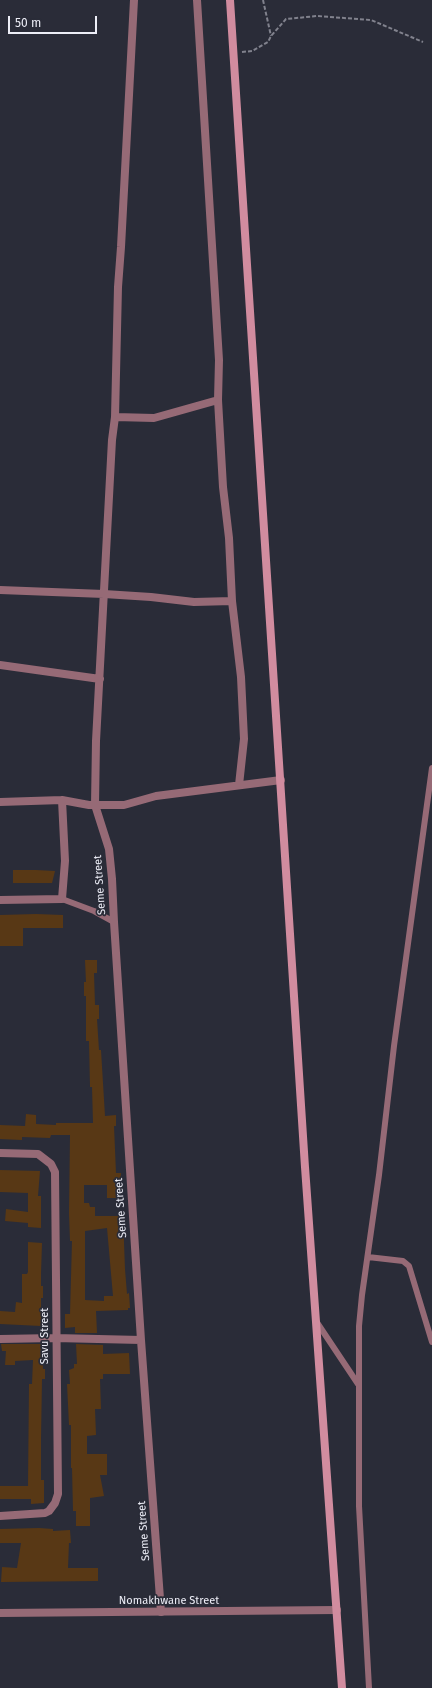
<!DOCTYPE html>
<style>
body{margin:0}
#map{position:relative;width:432px;height:1688px;overflow:hidden;background:#2a2c38;font-family:"Fira Sans",sans-serif}
canvas{display:block}
.scale{position:absolute;left:8px;top:16px;width:89px;height:18px;box-sizing:border-box;border:2px solid #edeef7;border-top:0;padding-left:5px;font-size:12px;line-height:14px;white-space:nowrap;color:#edeef7;-webkit-text-stroke:3px #2a2c38;paint-order:stroke}
</style>
<div id="map">
<canvas width="432" height="1688"></canvas>
<div class="scale">50 m</div>
</div>
<script>
const g = document.querySelector('canvas').getContext('2d');
g.lineJoin = 'round';
function paint(path, color) {
  g.fillStyle = color;
  g.fill(path, 'evenodd');
}
function shape(rows) {
  const path = new Path2D();
  for (const r of rows) {
    path.moveTo(r[0], r[1]);
    for (let i = 2; i < r.length; i += 2) path.lineTo(r[i], r[i + 1]);
  }
  return path;
}
function trace(path, color, width, dash) {
  g.strokeStyle = color;
  g.lineWidth = width;
  g.lineCap = dash ? 'butt' : 'round';
  g.setLineDash(dash || []);
  g.stroke(path);
}
function label(font, color, halo, rows, align = 'center') {
  g.font = font + ' "Fira Sans",sans-serif';
  g.lineWidth = 3.5;
  g.setLineDash([]);
  g.textBaseline = 'middle';
  g.strokeStyle = halo;
  g.fillStyle = color;
  for (const [text, x, y, turn = 0] of rows) {
    g.save();
    g.translate(x, y);
    g.rotate((+turn || 0) * Math.PI / 180);
    g.textAlign = isNaN(turn) ? turn : align;
    if (halo) g.strokeText(text, 0, 0);
    g.fillText(text, 0, 0);
    g.restore();
  }
}
const building = shape([
 [13,870,36,870,55,871,52,883,13,883],
 [36,914,63,915,63,928,23,928,23,946,0,946,0,915],
 [85,960,97,960,97,973,94,973,95,1005,99,1005,99,1019,97,1019,99,1050,101,1050,105,1116,116,1115,116,1126,114,1126,116,1173,121,1173,120,1187,123,1187,123,1198,107,1198,107,1185,84,1185,84,1203,89,1203,90,1207,95,1207,95,1216,123,1216,125,1269,127,1294,129,1293,130,1308,128,1308,128,1310,96,1311,97,1333,75,1333,75,1327,65,1328,65,1314,70,1314,72,1241,70,1241,69,1213,70,1135,51,1135,50,1138,22,1137,22,1140,0,1139,0,1125,25,1126,26,1114,36,1115,36,1124,56,1125,56,1123,93,1123,92,1087,90,1087,89,1041,86,1041,86,996,84,996,84,982,86,982],
 [107,1228,113,1296,104,1296,104,1301,85,1300,85,1231],
 [0,1170,40,1171,38,1196,41,1196,41,1228,28,1227,28,1223,5,1221,6,1209,28,1212,28,1193,0,1192],
 [28,1242,42,1243,41,1274,41,1286,43,1286,43,1298,41,1298,41,1326,0,1324,0,1311,15,1312,16,1302,22,1303,22,1274,27,1274,28,1272],
 [1,1344,42,1344,43,1369,45,1369,45,1379,42,1379,41,1439,41,1480,44,1480,44,1503,31,1504,31,1499,0,1499,0,1486,28,1486,29,1384,32,1384,33,1360,15,1361,15,1365,5,1365,6,1351,2,1351],
 [76,1344,103,1345,103,1354,129,1353,130,1374,103,1374,103,1379,100,1379,101,1409,95,1409,96,1435,87,1436,87,1454,107,1454,107,1475,100,1475,104,1496,90,1498,90,1526,76,1526,76,1511,73,1511,72,1468,71,1468,71,1425,69,1425,67,1384,70,1384,69,1370,74,1368,74,1364,77,1364],
 [39,1528,53,1529,53,1531,70,1530,71,1543,69,1543,68,1568,98,1568,98,1581,1,1582,2,1567,17,1568,21,1543,0,1543,0,1529]
]);
const path = shape([
 [263,0,271,36],
 [242,52,252,51,268,42,271,36,286,19,317,16,371,20,423,42]
]);
const service = shape([
 [62,899,94,911,114,922],
 [368,1257,403,1261,409,1266,432,1342],
 [316,1321,358,1384],
 [369,1688,359,1506,359,1326,362,1295,379,1175,394,1046,432,768]
]);
const minor = shape([
 [134,0,121,247,118,287,115,417,112,440,96,741,95,805,124,805,156,796,281,780],
 [197,0,219,360,218,400,223,487,229,538,232,601,241,677,244,739,239,785],
 [115,417,154,418,218,400],
 [0,590,104,594,151,597,194,602,232,601],
 [0,665,100,679],
 [0,802,62,800,89,805,95,805,109,849,112,879,114,922,141,1340,161,1612],
 [0,900,62,899,65,861,62,800],
 [0,1153,38,1154,51,1164,55,1172,58,1494,55,1503,49,1511,45,1513,0,1516],
 [0,1339,55,1338,141,1340]
]);
const tertiary = shape([
 [0,1613,337,1610]
]);
const secondary = shape([
 [230,0,305,1167,342,1688]
]);
const streetNames = [
 ["Seme Street",100,885,-94],
 ["Seme Street",121,1208,-94],
 ["Savu Street",45,1336,-90],
 ["Seme Street",144,1531,-94],
 ["Nomakhwane Street",169,1601]
];
paint(building, '#583815');
trace(path, '#81828d', 2, [4, 2]);
trace(service, '#966a76', 6);
trace(minor, '#966a76', 8);
trace(tertiary, '#966a76', 8);
trace(secondary, '#d18c9f', 8);
label('11px', '#edeef7', '#2a2c38', streetNames);
</script>
